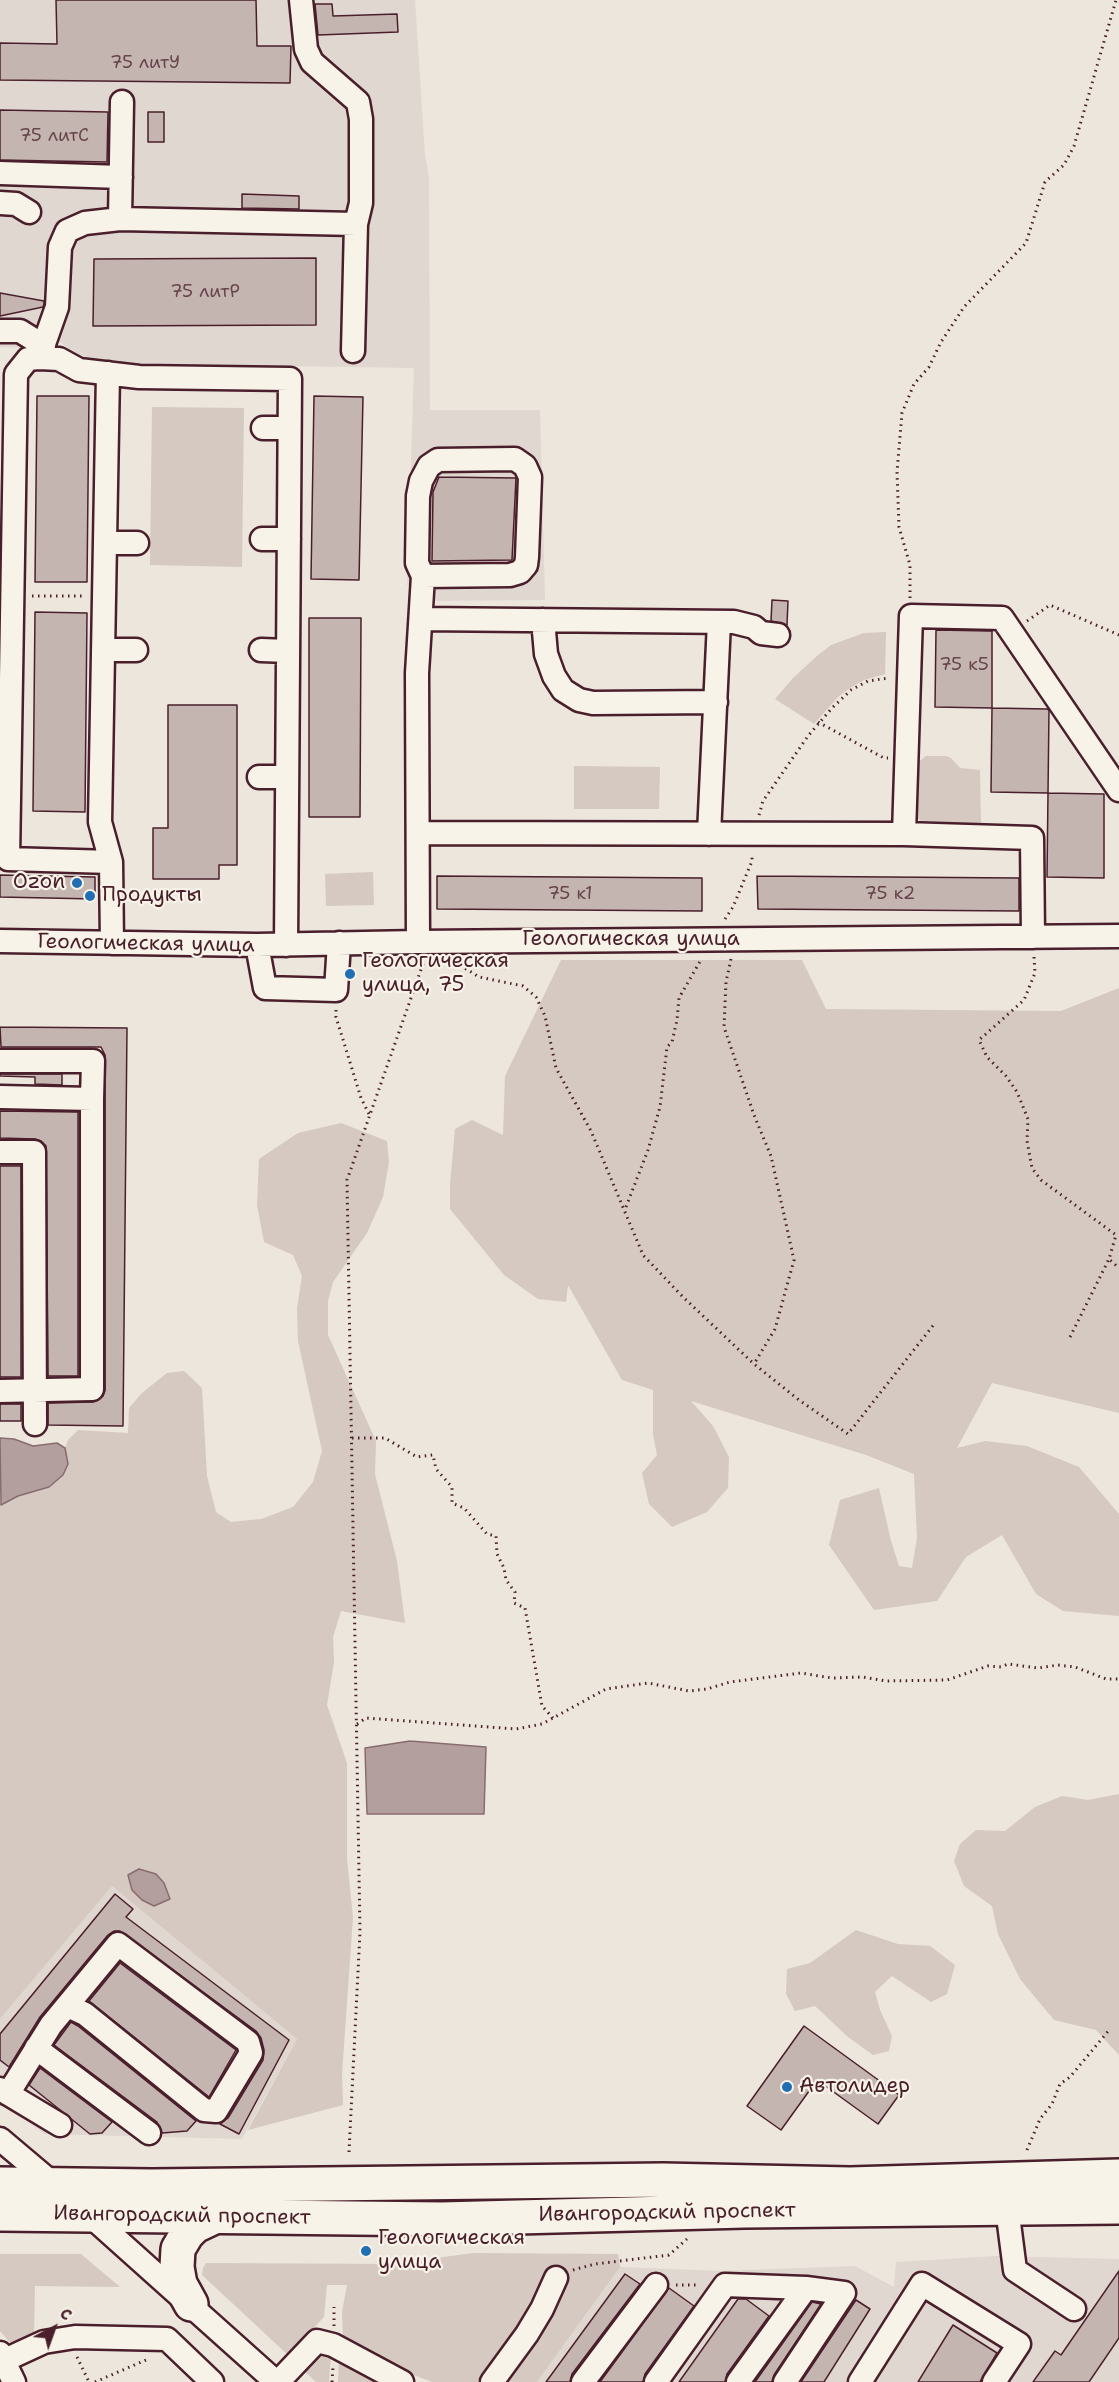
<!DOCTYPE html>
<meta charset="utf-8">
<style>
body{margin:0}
#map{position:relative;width:1119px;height:2382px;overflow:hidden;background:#ece6dd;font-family:"Shantell Sans",sans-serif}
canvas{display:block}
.north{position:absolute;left:24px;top:2298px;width:60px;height:60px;-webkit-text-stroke:4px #f7f3e8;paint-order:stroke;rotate:41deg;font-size:16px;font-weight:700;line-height:24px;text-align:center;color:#4a1f2b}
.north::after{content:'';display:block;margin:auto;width:21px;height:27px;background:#4a1f2b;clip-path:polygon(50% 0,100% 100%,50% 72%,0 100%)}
</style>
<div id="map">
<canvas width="1119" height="2382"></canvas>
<div class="north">С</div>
</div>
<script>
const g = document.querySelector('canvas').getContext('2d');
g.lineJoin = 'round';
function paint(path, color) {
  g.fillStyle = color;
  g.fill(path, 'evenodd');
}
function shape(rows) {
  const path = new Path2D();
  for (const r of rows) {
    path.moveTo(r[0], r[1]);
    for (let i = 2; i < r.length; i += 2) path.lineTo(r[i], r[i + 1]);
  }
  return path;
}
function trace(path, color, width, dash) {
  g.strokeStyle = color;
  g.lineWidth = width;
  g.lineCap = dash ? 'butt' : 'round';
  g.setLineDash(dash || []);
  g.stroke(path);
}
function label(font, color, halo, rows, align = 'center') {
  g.font = font + ' "Shantell Sans",sans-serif';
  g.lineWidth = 4.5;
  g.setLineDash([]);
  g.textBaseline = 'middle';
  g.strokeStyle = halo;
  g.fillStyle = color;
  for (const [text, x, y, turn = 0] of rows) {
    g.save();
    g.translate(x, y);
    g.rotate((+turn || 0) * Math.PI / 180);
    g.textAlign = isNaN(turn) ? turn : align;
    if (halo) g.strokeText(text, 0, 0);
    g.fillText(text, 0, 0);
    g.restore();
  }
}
const built = shape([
 [0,0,415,0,425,155,429,177,430,410,540,410,545,600,417,601,416,586,407,585,414,368,85,363,58,340,59,325,37,330,23,348,0,347],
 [112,1886,297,2039,242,2139,44,2134,0,2098,0,2019],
 [996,2256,1119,2259,1119,2382,537,2382,620,2267,720,2271,855,2266,894,2287,896,2262]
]);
const green = shape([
 [152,407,244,408,242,567,150,565],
 [886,632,885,674,864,680,850,688,838,697,814,724,775,699,793,678,817,656,831,645,864,633],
 [926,756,946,756,951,758,960,768,980,770,981,825,926,824,917,818,914,814,916,764],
 [574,766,660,767,659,809,574,809],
 [373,872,374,905,326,906,325,874],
 [561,960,802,960,826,1009,1061,1011,1119,988,1119,1413,992,1383,957,1448,985,1441,1027,1446,1079,1467,1119,1514,1119,1616,1063,1611,1036,1594,1002,1535,966,1557,937,1601,874,1610,829,1545,840,1500,879,1488,891,1541,899,1566,912,1568,917,1538,914,1474,866,1455,691,1401,713,1426,729,1457,728,1488,707,1512,672,1527,649,1504,642,1473,657,1455,653,1434,653,1390,622,1380,568,1285,566,1302,538,1299,504,1275,450,1209,450,1184,455,1129,472,1120,503,1135,505,1076],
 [341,1123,387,1141,389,1162,383,1197,367,1233,333,1282,328,1301,328,1335,376,1441,375,1474,397,1561,405,1623,341,1611,333,1637,334,1662,327,1705,347,1763,347,1859,353,1917,342,2074,343,2105,248,2130,297,2039,112,1886,0,2019,0,1503,2,1505,18,1496,49,1487,63,1476,68,1464,65,1448,68,1440,78,1430,128,1433,129,1408,142,1393,167,1373,184,1371,202,1388,207,1476,216,1512,231,1522,261,1519,293,1507,313,1482,322,1451,298,1341,297,1308,302,1276,293,1255,264,1242,257,1205,259,1159,298,1133],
 [1119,1794,1119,2055,1096,2030,1054,2020,1020,1979,998,1934,992,1906,964,1886,954,1861,960,1844,976,1830,1005,1831,1035,1807,1062,1796,1088,1800],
 [856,1930,898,1944,930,1946,955,1965,947,1994,931,2002,892,1976,875,1992,880,2010,892,2036,889,2051,873,2055,848,2037,815,2006,795,2011,786,1994,787,1969,810,1963],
 [473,2253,618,2254,620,2267,537,2382,499,2382,566,2277,563,2267,553,2273,494,2368,477,2382,432,2382,403,2371,343,2341,342,2312,347,2285,327,2285,324,2317,288,2355,202,2275,203,2268,206,2263,392,2264],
 [0,2254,81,2254,120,2287,35,2286,34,2335,12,2345,0,2331],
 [317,2352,331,2353,329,2382,316,2382,300,2367],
 [339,2357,380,2382,338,2382]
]);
const water = shape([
 [0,1438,14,1439,33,1446,57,1443,65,1448,68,1464,63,1475,49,1487,18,1496,1,1505,0,1438],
 [410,1741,486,1747,484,1814,367,1814,365,1748,410,1741],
 [139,1869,156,1874,164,1883,170,1899,154,1906,142,1900,132,1890,128,1875,139,1869]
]);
const building = shape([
 [56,0,256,0,257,46,291,46,290,83,0,80,0,43,57,44,56,0],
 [315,4,332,4,333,16,397,14,398,32,318,35,315,4],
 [0,110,108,112,107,162,0,160,0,110],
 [148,112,164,112,164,142,148,142,148,112],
 [242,194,299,196,299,209,242,208,242,194],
 [316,258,316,325,93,326,94,259,316,258],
 [0,293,44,301,44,304,43,307,0,316,0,293],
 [37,396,89,396,87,582,35,582,37,396],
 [314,396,363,397,359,580,311,579,314,396],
 [439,477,516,478,512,560,432,561,433,492,439,477],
 [772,600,788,601,787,625,771,621,772,600],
 [35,612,87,613,85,812,33,811,35,612],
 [309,618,361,618,360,817,309,817,309,618],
 [936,630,992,631,992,708,935,707,936,630],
 [168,705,237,705,237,865,219,865,219,879,153,879,153,828,168,828,168,705],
 [992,708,1047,709,1049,710,1048,793,991,792,992,708],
 [1048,793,1104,794,1104,878,1047,877,1048,793],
 [0,875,95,877,95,899,0,897,0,875],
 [437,876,702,878,702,911,437,909,437,876],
 [757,876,1019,878,1019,911,758,909,757,876],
 [0,1027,127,1028,123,1426,48,1425,48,1403,93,1402,103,1396,105,1390,105,1055,101,1047,1,1047,0,1027],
 [0,1074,62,1074,62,1085,35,1084,35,1077,0,1076,0,1074],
 [0,1111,78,1112,78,1376,48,1376,46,1146,41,1141,35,1139,0,1138,0,1111],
 [0,1166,21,1166,21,1377,0,1377,0,1166],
 [0,1404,21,1404,21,1421,0,1421,0,1404],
 [115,1894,133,1909,126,1917,289,2040,239,2134,220,2124,228,2118,263,2060,264,2050,261,2038,256,2031,120,1931,114,1931,108,1935,40,2017,9,2067,0,2060,0,2034,115,1894],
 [120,1963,236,2050,209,2097,89,2001,120,1963],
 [71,2022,78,2026,196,2121,187,2131,162,2133,157,2122,54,2045,71,2022],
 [804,2026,899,2095,878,2124,817,2080,781,2130,747,2106,804,2026],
 [40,2068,112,2122,102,2133,90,2134,29,2085,40,2068],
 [1119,2271,1119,2338,1089,2382,1033,2382,1055,2351,1061,2355,1119,2271],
 [625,2274,640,2284,572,2374,570,2382,546,2382,625,2274],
 [669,2288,694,2306,645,2374,643,2382,600,2382,669,2288],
 [738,2299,746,2299,769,2316,727,2374,725,2382,679,2382,738,2299],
 [856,2300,870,2309,824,2382,801,2382,856,2300],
 [812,2302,821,2304,774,2375,772,2382,755,2382,812,2302],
 [953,2325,997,2353,980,2382,918,2382,953,2325]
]);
const path = shape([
 [32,596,85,596],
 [910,598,910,565,899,527,897,472,902,413,914,384,929,367,941,342,964,307,1026,243,1045,182,1064,165,1074,146,1116,0],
 [1027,621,1050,605,1119,635],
 [818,722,884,758,888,758],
 [759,815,763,801,808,736,832,708,851,690,868,681,889,678],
 [725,919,733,907,752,861,752,854],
 [1034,957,1035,973,1024,1000,979,1040,987,1057,1006,1076,1017,1092,1028,1119,1027,1141,1032,1168,1041,1180,1116,1235,1109,1259,1119,1268],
 [731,959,726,982,724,1027,754,1115,771,1156,794,1260,775,1329,754,1364],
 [455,962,479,977,523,986,536,997,545,1016,556,1068,591,1131,643,1255,683,1297,754,1364,799,1400,848,1434,935,1323],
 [336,1010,336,1017,361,1098,370,1116],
 [626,1207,648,1150,660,1107,667,1047,672,1042,677,1020,679,998,702,958],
 [1070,1337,1109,1259],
 [352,1438,385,1438,417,1457,433,1455,436,1469,452,1487,452,1503,464,1508,487,1534,496,1536,497,1554,504,1568,506,1580,515,1592,514,1603,525,1608,542,1706,553,1718],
 [357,1724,366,1718,516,1729,542,1724,606,1689,648,1683,689,1691,707,1689,730,1682,801,1673,832,1678,863,1677,886,1681,947,1680,988,1666,1001,1667,1008,1664,1038,1668,1058,1665,1075,1667,1106,1679,1119,1679],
 [1027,2150,1040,2119,1052,2104,1060,2084,1070,2077,1110,2029],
 [349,2152,360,1932,347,1180,424,961],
 [573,2270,595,2264,669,2255,687,2239],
 [676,2285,699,2285],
 [334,2326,334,2307],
 [77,2357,89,2382],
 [95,2382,146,2360],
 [332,2382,333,2366]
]);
const minor = shape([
 [301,0,306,49,312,62,358,102,361,119,361,203,356,224,353,351],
 [0,173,121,177],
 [0,203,16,204,29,212],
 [120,219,122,102],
 [0,331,20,331,44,346],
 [39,358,57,307,60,247,67,231,85,223,120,219,356,224],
 [108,373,100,822,111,862,112,943],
 [263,428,289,428],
 [262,539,289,539],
 [105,543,137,543],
 [421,619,734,622,754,627,761,633,778,635],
 [543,620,546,654,554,676,563,690,579,700,593,703,716,702],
 [103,650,136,650],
 [261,650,288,651],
 [259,777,287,777],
 [418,833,904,834,1032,838,1033,937],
 [709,834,719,622],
 [904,834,911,616,1002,618,1119,790],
 [111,862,8,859,16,374,28,359,39,358,59,359,79,370,139,377,290,379,286,945],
 [0,941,257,945,418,942,1119,936],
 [418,942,417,673,423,576,417,563,418,496,421,481,429,466,438,460,515,459,525,466,530,477,527,557,526,565,520,572,510,575,423,576],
 [257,945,265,988,336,990,339,943],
 [0,1061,93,1061,92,1099],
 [0,1097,92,1099,92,1389,0,1391],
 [0,1152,34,1152,35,1424],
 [36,2048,149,2133],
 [0,2089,60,2125],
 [8,2094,51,2025,118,1944,248,2042,251,2053,216,2111,204,2110,85,2014,68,2006],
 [0,2139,58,2188],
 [1007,2208,1015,2270,1074,2309],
 [85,2211,276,2382],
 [0,2353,14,2382],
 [5,2360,44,2342,75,2337,167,2339,212,2382],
 [278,2382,317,2341,333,2345,402,2382],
 [492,2382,527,2334,542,2309,556,2278],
 [583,2382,656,2285],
 [656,2382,725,2285,806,2288,844,2293,785,2382],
 [738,2382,806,2288],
 [860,2382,922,2284,1019,2344,994,2382]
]);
const highway = shape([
 [0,2184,152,2186,663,2180,850,2184,1119,2176],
 [0,2214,442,2219,745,2211,1119,2207],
 [191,2304,180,2284,177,2267,178,2249,187,2234,195,2226,214,2217]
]);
const markers = [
 [77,883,6,"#1f6fb2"],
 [90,896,6,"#1f6fb2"],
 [350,974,6,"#1f6fb2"],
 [787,2087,6,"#1f6fb2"],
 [366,2251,6,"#1f6fb2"]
];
const numberNames = [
 ["75 литУ",145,63],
 ["75 литС",54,136],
 ["75 литР",205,292],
 ["75 к5",964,665],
 ["75 к1",570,894],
 ["75 к2",890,894]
];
const poiNames = [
 ["Ozon",65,883,"right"],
 ["Продукты",102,896],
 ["Геологическая",362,962],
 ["улица, 75",362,986],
 ["Автолидер",799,2087],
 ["Геологическая",378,2239],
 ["улица",378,2263]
];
const streetNames = [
 ["Геологическая улица",631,940],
 ["Геологическая улица",146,944,1],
 ["Ивангородский проспект",667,2213,-1],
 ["Ивангородский проспект",182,2216,1]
];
paint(built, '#e0d7d0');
paint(green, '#d5c9c2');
paint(water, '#b39f9d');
trace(water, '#896c6f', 1.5);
paint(building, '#c4b5b0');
trace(building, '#4a1f2b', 1.5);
trace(minor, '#4a1f2b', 27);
trace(highway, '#4a1f2b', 38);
trace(path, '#4a1f2b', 3, [1.5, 4.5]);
trace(minor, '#f7f3e8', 22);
trace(highway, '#f7f3e8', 33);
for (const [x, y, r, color] of markers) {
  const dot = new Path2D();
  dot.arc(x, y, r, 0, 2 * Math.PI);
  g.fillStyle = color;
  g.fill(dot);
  trace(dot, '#f7f3e8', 2);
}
label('18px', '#68444c', null, numberNames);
label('21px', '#4a1f2b', '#f7f3e8', poiNames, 'left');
label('21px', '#4a1f2b', '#f7f3e8', streetNames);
</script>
